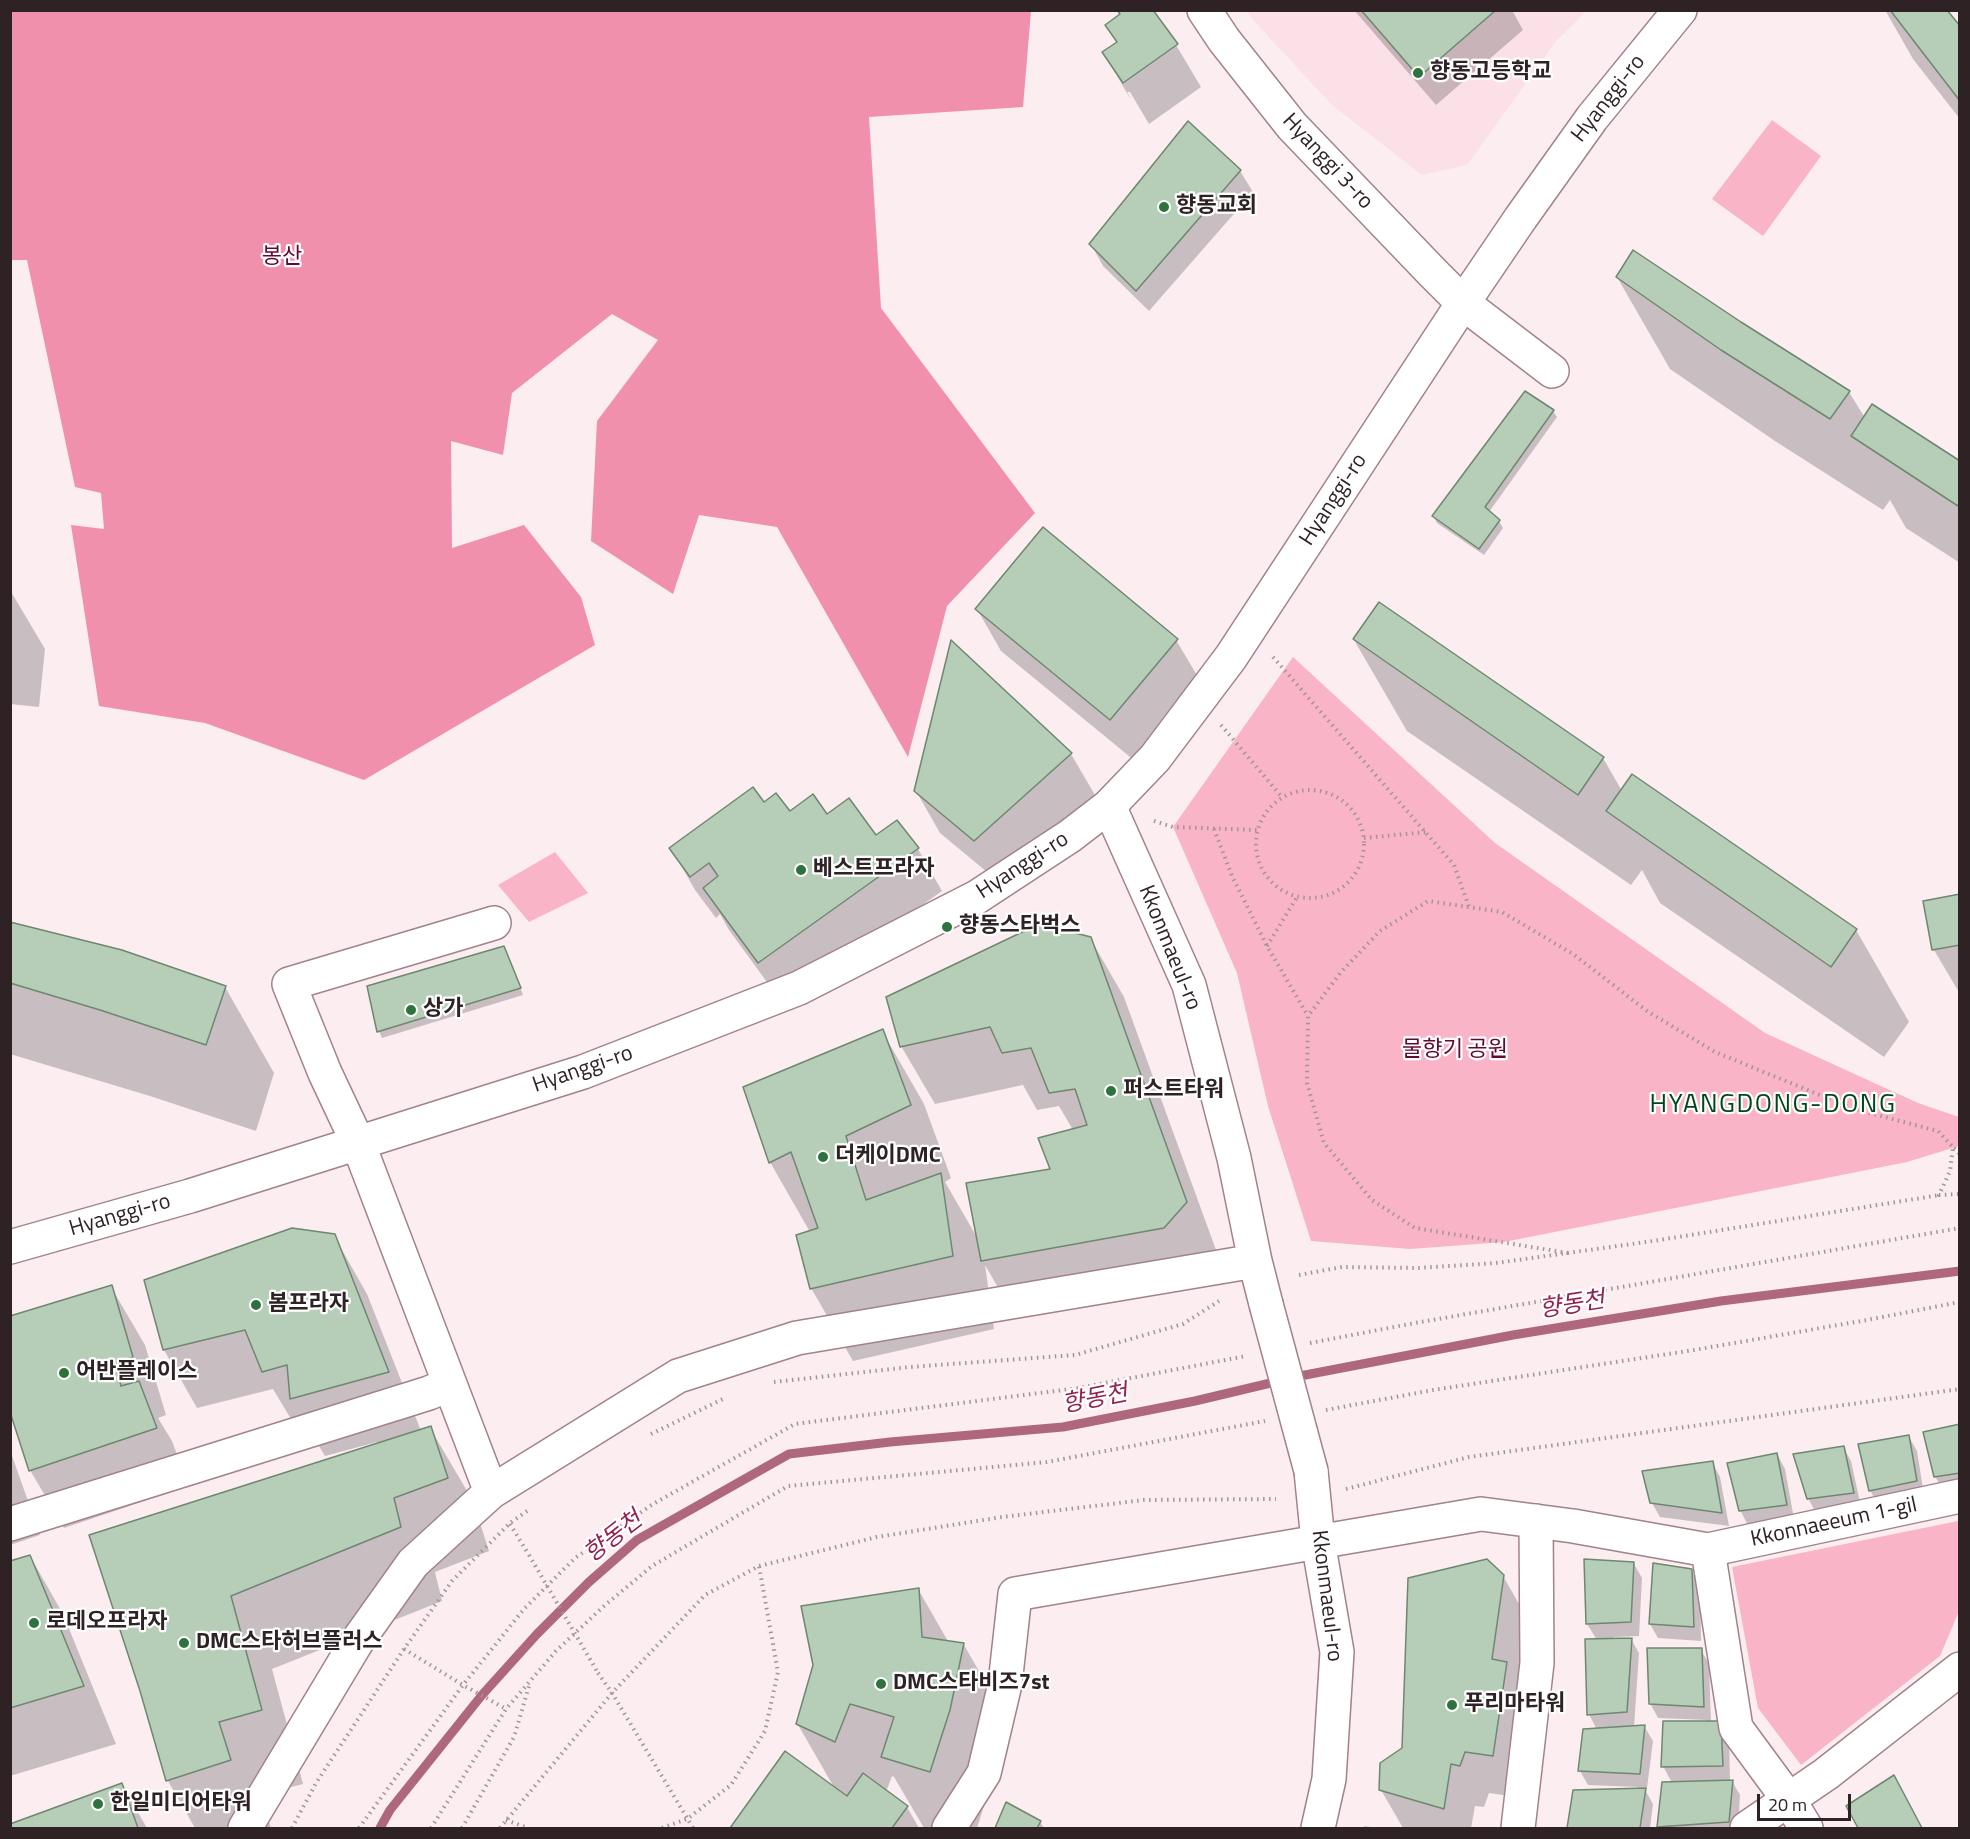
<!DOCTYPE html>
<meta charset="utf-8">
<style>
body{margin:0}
#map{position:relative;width:1970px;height:1839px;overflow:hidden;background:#fbedf0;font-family:"Titillium Web",sans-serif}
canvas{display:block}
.frame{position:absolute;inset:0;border:12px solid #2e2225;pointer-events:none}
.scale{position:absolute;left:1757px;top:1794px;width:94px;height:27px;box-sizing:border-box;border:3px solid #2e2225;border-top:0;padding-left:8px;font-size:18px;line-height:21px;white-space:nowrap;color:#2e2225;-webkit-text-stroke:4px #fefefe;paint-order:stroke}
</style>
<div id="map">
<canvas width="1970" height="1839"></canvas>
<div class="frame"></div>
<div class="scale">20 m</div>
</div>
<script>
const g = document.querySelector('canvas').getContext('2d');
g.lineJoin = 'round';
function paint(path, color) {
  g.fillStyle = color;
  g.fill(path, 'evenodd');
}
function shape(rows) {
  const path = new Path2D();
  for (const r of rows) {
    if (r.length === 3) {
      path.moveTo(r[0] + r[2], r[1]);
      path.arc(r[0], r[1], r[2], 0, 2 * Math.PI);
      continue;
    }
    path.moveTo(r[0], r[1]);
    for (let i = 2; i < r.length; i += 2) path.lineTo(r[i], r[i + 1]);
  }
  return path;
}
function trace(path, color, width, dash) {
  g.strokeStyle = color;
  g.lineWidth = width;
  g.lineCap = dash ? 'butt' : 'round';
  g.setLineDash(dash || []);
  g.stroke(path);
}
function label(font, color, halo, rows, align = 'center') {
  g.font = font + ' "Titillium Web","Noto Sans KR",sans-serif';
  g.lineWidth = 4.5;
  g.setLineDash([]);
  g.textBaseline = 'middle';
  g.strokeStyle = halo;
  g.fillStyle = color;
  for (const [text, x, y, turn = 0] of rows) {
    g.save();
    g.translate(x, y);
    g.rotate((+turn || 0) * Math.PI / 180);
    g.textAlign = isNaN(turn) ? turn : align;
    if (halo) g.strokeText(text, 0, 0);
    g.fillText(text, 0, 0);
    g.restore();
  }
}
const built = shape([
 [1247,11,1587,11,1557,40,1467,165,1422,175,1332,105,1254,21]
]);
const green = shape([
 [1772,120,1821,156,1763,236,1712,199],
 [1293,657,1495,843,1765,1033,1918,1103,1959,1117,1959,1146,1907,1162,1504,1242,1410,1249,1311,1241,1268,1106,1237,973,1173,827],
 [555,852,588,893,529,922,498,885],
 [1958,1521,1959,1611,1940,1656,1801,1765,1758,1708,1732,1567]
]);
const forest = shape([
 [10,11,1031,11,1023,107,869,117,881,308,1035,513,947,606,908,757,777,527,699,515,673,594,591,541,597,421,658,340,612,314,512,393,503,455,451,441,452,548,524,525,581,597,595,645,364,780,205,723,99,706,71,525,104,529,101,493,75,487,27,260,11,260]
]);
const shadow = shape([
 [1117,10,1152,10,1176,45,1201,87,1149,124,1130,92,1127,92,1131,99,1128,95,1104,53,1117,43,1107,25,1120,16],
 [1354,10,1512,10,1523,30,1436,105],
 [1885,10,1945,10,1960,29,1960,119,1913,59],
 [1240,171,1253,192,1149,311,1103,266,1091,244],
 [1617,277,1740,323,1849,392,1865,418,1960,463,1960,563,1906,528,1890,500,1883,510,1775,441,1670,369],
 [1553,411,1557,417,1489,512,1499,521,1503,528,1484,555,1437,523,1433,516],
 [10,590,45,649,39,707,10,704],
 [977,609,1176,640,1201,682,1135,761,1001,651],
 [1354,640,1603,758,1622,791,1856,930,1909,1022,1884,1057,1660,903,1642,870,1631,885,1407,731],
 [952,643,1071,754,1095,795,999,882,940,833,916,791],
 [764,804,790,813,826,816,876,837,897,822,918,849,942,891,783,1004,729,930,720,914,716,918,695,890,671,848],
 [1960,896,1960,994,1934,950],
 [10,924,225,987,274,1073,256,1131,150,1096,10,1054],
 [1090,938,1124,997,1220,1261,1197,1286,1016,1319,985,1265,994,1329,853,1361,811,1288,810,1232,770,1162,882,1031,924,1104,951,1178,945,1182,978,1239,1053,1170,1073,1130,1059,1106,1037,1110,1023,1085,935,1104,901,1046],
 [507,954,523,995,382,1038,379,1031],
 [334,1236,367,1294,421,1431,430,1428,473,1501,489,1551,435,1572,442,1601,272,1669,303,1784,260,1795,271,1828,195,1828,168,1781,141,1691,91,1536,378,1445,377,1442,325,1456,307,1426,297,1429,273,1389,197,1408,164,1350,146,1281],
 [111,1287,145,1345,166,1415,158,1418,172,1441,189,1486,64,1528,30,1470],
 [1960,1425,1960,1488,1943,1491,1935,1476],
 [1909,1437,1917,1451,1924,1495,1878,1505,1870,1490],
 [1843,1447,1851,1461,1861,1507,1816,1513,1808,1498],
 [10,1450,40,1535,10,1545],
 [1777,1454,1785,1469,1794,1519,1748,1525,1740,1510],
 [1712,1462,1720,1477,1729,1526,1660,1517,1652,1503],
 [30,1556,63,1614,116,1744,10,1776,10,1563],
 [1634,1564,1642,1578,1639,1636,1613,1637,1613,1640,1631,1639,1639,1653,1634,1727,1644,1726,1653,1741,1647,1788,1644,1788,1653,1804,1650,1828,1569,1828,1574,1792,1638,1790,1638,1787,1588,1785,1580,1771,1597,1730,1589,1714,1597,1640,1587,1624],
 [1691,1570,1700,1585,1701,1641,1658,1638,1650,1624],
 [1503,1576,1527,1618,1518,1684,1530,1705,1517,1797,1489,1793,1484,1807,1475,1806,1471,1828,1403,1828,1381,1790],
 [918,1589,949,1643,964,1645,1006,1718,991,1783,977,1828,924,1828,894,1777,892,1776,886,1792,907,1807,919,1828,732,1828,786,1753,835,1789,797,1723],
 [1701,1650,1709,1664,1711,1723,1729,1737,1730,1781,1732,1781,1740,1795,1738,1828,1660,1828,1659,1826,1672,1783,1663,1766,1707,1723,1707,1720,1658,1718,1650,1703],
 [122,1785,147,1828,10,1828,10,1826],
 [1902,1791,1921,1828,1860,1828,1848,1807],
 [1007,1804,1040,1822,1044,1828,997,1828],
 [1364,1826,1377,1828,1364,1828]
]);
const stream = shape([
 [380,1828,390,1810,482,1695,537,1634,589,1582,637,1540,789,1454,890,1442,1063,1427,1195,1401,1300,1376,1513,1335,1721,1301,1960,1271]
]);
const building = shape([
 [1117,10,1153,10,1178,44,1123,83,1102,52,1117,42,1105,25,1120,14,1117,10],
 [1361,10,1496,10,1419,77,1361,10],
 [1890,10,1947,10,1960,26,1960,101,1890,10],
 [1188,121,1241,170,1136,291,1089,244,1188,121],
 [1633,250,1741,322,1850,391,1830,419,1721,350,1616,277,1633,250],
 [1525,391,1554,410,1485,507,1500,520,1479,549,1432,516,1525,391],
 [1872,404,1960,461,1960,503,1958,506,1851,436,1872,404],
 [1043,527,1178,639,1110,720,975,609,1043,527],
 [1379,602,1604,757,1578,795,1353,639,1379,602],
 [951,640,1072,753,974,841,914,791,951,640],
 [1632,774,1857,929,1831,967,1606,811,1632,774],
 [753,787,764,802,776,793,790,811,813,794,827,814,849,798,876,835,897,820,919,848,758,963,703,888,718,876,709,863,690,877,669,848,753,787],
 [1960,894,1960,945,1932,950,1923,901,1960,894],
 [10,922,122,950,226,986,206,1045,100,1010,10,983,10,922],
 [1039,924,1091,937,1187,1202,1164,1228,981,1261,966,1183,1050,1169,1038,1138,1087,1125,1075,1089,1049,1093,1031,1048,1002,1053,990,1027,900,1047,886,997,1039,924],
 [504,946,521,988,377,1032,367,986,504,946],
 [883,1029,911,1105,846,1136,866,1200,941,1173,953,1256,810,1289,796,1235,818,1228,791,1152,769,1163,743,1087,883,1029],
 [292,1228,335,1234,389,1372,290,1399,287,1365,262,1372,245,1330,163,1350,144,1280,292,1228],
 [112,1285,133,1357,115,1364,121,1386,139,1381,157,1428,29,1471,10,1412,10,1316,112,1285],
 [1960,1424,1960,1473,1934,1477,1923,1432,1960,1424],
 [431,1426,448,1478,394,1498,401,1527,231,1596,262,1710,219,1722,231,1760,166,1781,140,1691,89,1535,431,1426],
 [1909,1435,1917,1481,1869,1491,1858,1444,1909,1435],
 [1844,1446,1854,1493,1807,1499,1793,1454,1844,1446],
 [1777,1453,1787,1505,1739,1511,1727,1463,1777,1453],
 [1713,1461,1722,1513,1650,1503,1642,1471,1713,1461],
 [30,1555,84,1686,10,1708,10,1561,30,1555],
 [1487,1559,1504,1575,1492,1659,1507,1662,1493,1756,1465,1752,1460,1766,1451,1764,1444,1809,1379,1790,1380,1763,1402,1748,1408,1578,1487,1559],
 [1584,1559,1634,1562,1631,1622,1586,1624,1584,1559],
 [1653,1563,1692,1569,1694,1627,1649,1624,1653,1563],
 [919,1588,922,1637,964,1643,950,1710,930,1772,881,1757,894,1717,850,1704,835,1742,796,1724,813,1665,801,1606,919,1588],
 [1632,1638,1627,1712,1587,1715,1585,1639,1632,1638],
 [1647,1648,1702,1648,1704,1707,1649,1704,1647,1648],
 [1663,1721,1721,1721,1723,1766,1661,1767,1663,1721],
 [1645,1725,1640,1774,1578,1771,1583,1729,1645,1725],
 [785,1751,847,1796,863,1773,908,1806,892,1828,730,1828,785,1751],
 [1894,1775,1922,1828,1858,1828,1846,1806,1894,1775],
 [1733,1780,1729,1822,1657,1827,1662,1782,1733,1780],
 [122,1783,138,1828,10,1828,10,1824,122,1783],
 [1646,1788,1640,1828,1567,1828,1573,1790,1646,1788],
 [1006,1802,1041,1821,1037,1828,995,1828,1006,1802]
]);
const path = shape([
 [1273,657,1454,865,1469,907],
 [1221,725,1281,796],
 [1310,844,54],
 [1154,821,1173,827,1258,830],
 [1214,829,1232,876,1267,946,1308,1016],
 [1364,838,1426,832],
 [1267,946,1297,897],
 [1954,1148,1960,1154],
 [1568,1253,1415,1228,1372,1200,1324,1143,1307,1083,1308,1016,1341,972,1380,931,1428,901,1502,912,1573,954,1647,1011,1715,1052,1854,1109,1938,1131,1953,1147,1950,1171,1939,1195,1960,1194],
 [1299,1275,1342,1267,1418,1268,1496,1263,1653,1241,1940,1195],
 [1310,1343,1415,1323,1960,1228],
 [774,1382,910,1367,1075,1355,1183,1324,1219,1301],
 [1326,1410,1433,1390,1694,1350,1867,1320,1960,1302],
 [651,1434,725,1398],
 [1346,1489,1469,1457,1960,1389],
 [510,1524,529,1555],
 [404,1649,463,1685,506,1709],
 [598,1673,612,1693,693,1828],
 [506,1820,528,1828],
 [292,1828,316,1783,404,1649,452,1581,510,1523,530,1509],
 [359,1828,463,1685,524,1609,575,1558,653,1504,795,1424,1079,1388,1246,1356],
 [431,1828,506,1709,556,1651,604,1606,652,1566,788,1486,1047,1462,1265,1421],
 [462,1828,514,1737,529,1686],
 [500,1828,612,1693,705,1595,759,1566,877,1537,1002,1517,1144,1500,1276,1499],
 [662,1828,687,1819,731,1785,765,1731,778,1672,759,1566]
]);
const minor = shape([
 [1204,10,1224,40,1292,126,1432,272,1463,303,1552,371],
 [1109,806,1189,985,1234,1158,1255,1261,1266,1304],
 [1311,1471,1318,1541,1337,1652,1329,1779,1318,1828],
 [491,1492,358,1143,325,1073,289,984,494,923],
 [10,1524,429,1393,450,1384],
 [1708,1550,1736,1728,1789,1800,1806,1828],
 [245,1828,356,1643,413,1563,491,1492,678,1376,797,1338,1255,1261],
 [949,1828,984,1773,1005,1684,1015,1594,1481,1514,1573,1526,1708,1550,1960,1496],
 [1518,1828,1537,1663,1536,1521],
 [1747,1828,1826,1774,1960,1669]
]);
const major = shape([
 [10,1247,190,1196,583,1072,799,988,977,897,1070,836,1109,806,1155,758,1231,657,1463,303,1520,219,1592,118,1680,10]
]);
const pathBridge = shape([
 [529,1555,598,1673]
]);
const minorBridge = shape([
 [1266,1304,1311,1471]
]);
const markers = [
 [1418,73,6,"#2e723d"],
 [1164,207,6,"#2e723d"],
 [801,870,6,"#2e723d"],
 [947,927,6,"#2e723d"],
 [411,1010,6,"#2e723d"],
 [1111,1091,6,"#2e723d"],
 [823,1157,6,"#2e723d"],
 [256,1305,6,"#2e723d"],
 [64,1373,6,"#2e723d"],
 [34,1623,6,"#2e723d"],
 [184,1643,6,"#2e723d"],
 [881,1684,6,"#2e723d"],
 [1452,1705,6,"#2e723d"],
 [98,1804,6,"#2e723d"]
];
const poiNames = [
 ["향동고등학교",1430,73],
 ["향동교회",1176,207],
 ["베스트프라자",813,870],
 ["향동스타벅스",959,927],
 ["상가",423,1010],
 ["퍼스트타워",1123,1091],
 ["더케이DMC",835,1157],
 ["봄프라자",268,1305],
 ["어반플레이스",76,1373],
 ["로데오프라자",46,1623],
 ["DMC스타허브플러스",196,1643],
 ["DMC스타비즈7st",893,1684],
 ["푸리마타워",1464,1705],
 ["한일미디어타워",110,1804]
];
const streetNames = [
 ["Hyanggi-ro",1609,99,-52],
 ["Hyanggi 3-ro",1327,162,47],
 ["Hyanggi-ro",1334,500,-57],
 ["Hyanggi-ro",1023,866,-33],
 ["Kkonmaeul-ro",1169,948,68],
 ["Hyanggi-ro",583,1070,-19],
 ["Hyanggi-ro",120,1216,-16],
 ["Kkonnaeeum 1-gil",1834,1523,-12],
 ["Kkonmaeul-ro",1326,1596,83]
];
const parkNames = [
 ["봉산",282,258],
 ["물향기 공원",1455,1051]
];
const waterNames = [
 ["향동천",1572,1306,-9],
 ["향동천",1095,1400,-11],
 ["향동천",614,1538,-38]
];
const quarterNames = [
 ["HYANGDONG-DONG",1773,1106]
];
paint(built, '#fbe0e7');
paint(green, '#f9b4c7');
paint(forest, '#f190ad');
paint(shadow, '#0003');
trace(stream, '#ae677c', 9);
paint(building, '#b6ceb8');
trace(building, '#6f8671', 1.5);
trace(minor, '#a2828b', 36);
trace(major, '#a2828b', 36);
trace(path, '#a29497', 4, [1.5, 4.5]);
trace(minor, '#fff', 33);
trace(major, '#fff', 33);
trace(minorBridge, '#a2828b', 36, []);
trace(pathBridge, '#a29497', 4, [1.5, 4.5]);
trace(minorBridge, '#fff', 33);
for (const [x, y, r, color] of markers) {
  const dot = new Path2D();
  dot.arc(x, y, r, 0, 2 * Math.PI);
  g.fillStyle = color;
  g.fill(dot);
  trace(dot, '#fefefe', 2);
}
label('bold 22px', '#2e2225', '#fefefe', poiNames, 'left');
label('22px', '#2e2225', '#fefefe', streetNames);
label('22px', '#610930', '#fefefe', parkNames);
label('italic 24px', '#932250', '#fefefe', waterNames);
g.letterSpacing = '1.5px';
label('26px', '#004718', '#fefefe', quarterNames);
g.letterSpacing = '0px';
</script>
